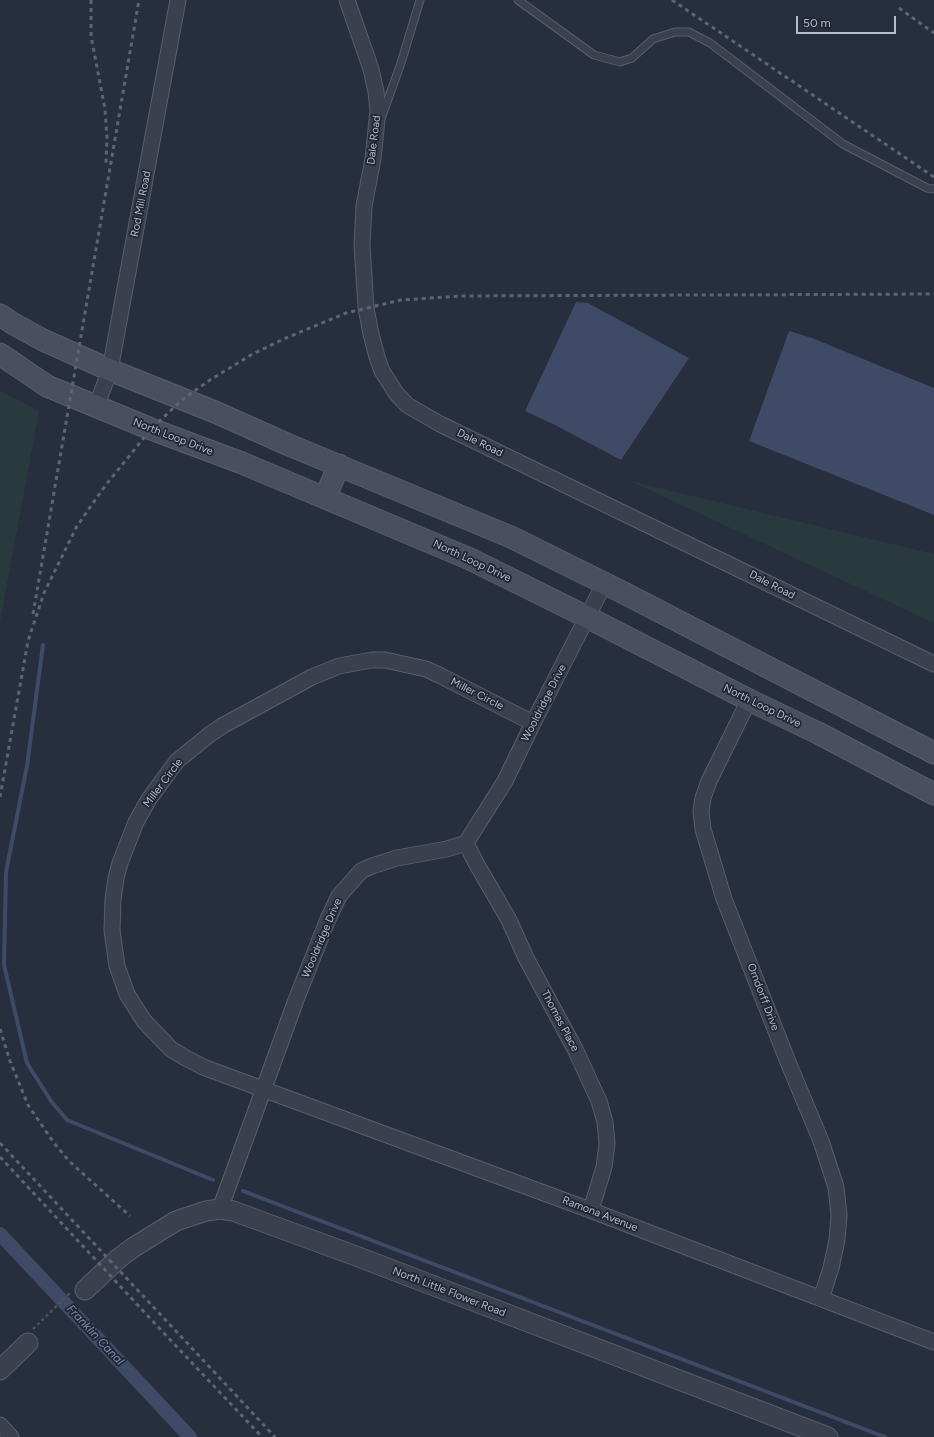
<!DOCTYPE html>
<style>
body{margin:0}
#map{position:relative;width:934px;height:1437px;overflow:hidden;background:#272e3e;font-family:Figtree,sans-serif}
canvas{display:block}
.scale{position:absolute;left:796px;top:16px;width:100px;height:18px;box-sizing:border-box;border:2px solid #b7bcc9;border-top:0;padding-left:5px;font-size:12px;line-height:14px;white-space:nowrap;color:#b7bcc9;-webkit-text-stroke:3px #202533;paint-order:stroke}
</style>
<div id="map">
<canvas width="934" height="1437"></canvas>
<div class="scale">50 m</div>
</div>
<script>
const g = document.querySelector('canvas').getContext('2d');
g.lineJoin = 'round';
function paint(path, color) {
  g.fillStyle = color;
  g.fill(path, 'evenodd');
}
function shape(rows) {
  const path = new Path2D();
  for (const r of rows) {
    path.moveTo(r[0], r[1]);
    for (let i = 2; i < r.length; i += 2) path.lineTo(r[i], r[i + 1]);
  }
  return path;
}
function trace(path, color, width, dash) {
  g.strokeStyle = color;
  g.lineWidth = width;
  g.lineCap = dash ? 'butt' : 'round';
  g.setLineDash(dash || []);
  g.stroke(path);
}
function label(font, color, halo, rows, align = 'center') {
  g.font = font + ' Figtree,sans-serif';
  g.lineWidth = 3.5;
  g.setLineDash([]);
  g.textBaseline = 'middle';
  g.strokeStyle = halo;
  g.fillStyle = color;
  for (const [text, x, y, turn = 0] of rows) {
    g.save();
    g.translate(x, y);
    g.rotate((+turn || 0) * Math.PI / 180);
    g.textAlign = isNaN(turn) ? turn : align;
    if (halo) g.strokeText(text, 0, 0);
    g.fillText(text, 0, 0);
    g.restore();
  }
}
const green = shape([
 [0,391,39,411,0,622],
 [630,481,934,554,934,623]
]);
const water = shape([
 [576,302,588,303,689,358,621,460,555,425,525,411],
 [789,331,812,338,934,388,934,515,749,441]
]);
const stream = shape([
 [43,645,27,766,6,872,4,965,27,1063,51,1101,67,1120,213,1180],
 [243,1191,885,1437]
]);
const canal = shape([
 [0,1234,190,1437]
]);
const path = shape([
 [33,1329,71,1292]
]);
const service = shape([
 [518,0,594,55,620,62,632,58,653,39,675,32,689,32,710,43,843,144,927,188,934,189],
 [382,116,401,63,420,0]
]);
const minor = shape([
 [347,0,371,69,376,92,378,110,373,159,364,206,362,245,366,308,371,334,377,357,382,371,396,393,407,405,440,424,934,664],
 [96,407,110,370,178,0],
 [749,700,709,781,703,798,701,811,703,829,724,899,788,1062,821,1141,836,1187,839,1215,837,1240,831,1268,821,1299],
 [533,723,441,676,426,669,385,660,372,660,339,666,312,677,222,726,209,735,177,761,149,799,136,822,120,863,116,878,113,899,112,930,117,966,127,994,144,1021,171,1049,184,1057,203,1067,590,1210,934,1342],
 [466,843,476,863,509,920,526,958,575,1049,599,1101,605,1122,607,1144,604,1167,594,1200,590,1210],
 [220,1209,296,1000,328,919,339,896,361,871,372,866,397,858,447,849,466,843,505,781,533,723,604,584],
 [0,1425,11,1437]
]);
const tertiary = shape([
 [85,1290,119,1258,134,1247,176,1221,206,1211,220,1209,233,1211,356,1256,828,1437],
 [0,1370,28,1343]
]);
const secondary = shape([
 [0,315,12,323,43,340,110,370,215,412,289,445,511,537,620,591,934,753],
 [0,354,47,386,151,429,242,463,470,559,587,617,749,700,818,733,934,794],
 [325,498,339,465]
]);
const rail = shape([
 [91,0,91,36,105,109,107,138,106,163],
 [672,0,934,177],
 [899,8,934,33],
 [33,614,139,0],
 [0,797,28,641,44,593,77,526,105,486,151,429,183,399,210,380,251,355,286,338,346,313,401,300,462,296,934,294],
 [0,1029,10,1061,28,1105,39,1121,54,1143,70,1162,130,1216],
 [0,1143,275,1437],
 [0,1157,160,1329,262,1437]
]);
const streetNames = [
 ["Dale Road",374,140,-83],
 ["Rod Mill Road",141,204,-79],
 ["North Loop Drive",173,437,21],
 ["Dale Road",480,443,26],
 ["North Loop Drive",472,561,25],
 ["Dale Road",772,585,27],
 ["Miller Circle",477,694,27],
 ["Wooldridge Drive",544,703,-63],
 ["North Loop Drive",762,706,26],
 ["Miller Circle",163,783,-53],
 ["Wooldridge Drive",322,938,-67],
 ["Orndorff Drive",763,997,69],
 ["Thomas Place",560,1021,62],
 ["Ramona Avenue",600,1214,21],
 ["North Little Flower Road",449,1292,21]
];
const waterNames = [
 ["Franklin Canal",95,1335,47]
];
paint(green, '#293a3f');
paint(water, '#3e4a66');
trace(stream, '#3e4a66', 4);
trace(canal, '#3e4a66', 14);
trace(service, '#595e6c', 9);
trace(minor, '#595e6c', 17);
trace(tertiary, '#595e6c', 21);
trace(secondary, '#595e6c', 23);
trace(path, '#47575c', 2.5, [3, 3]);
trace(service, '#3b404e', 7);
trace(minor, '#3b404e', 15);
trace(tertiary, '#3b404e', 19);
trace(secondary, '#494f61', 21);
trace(rail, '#5d6475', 3, [4, 4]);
label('11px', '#b7bcc9', '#202533', streetNames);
label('italic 12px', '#818eae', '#202533', waterNames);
</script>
